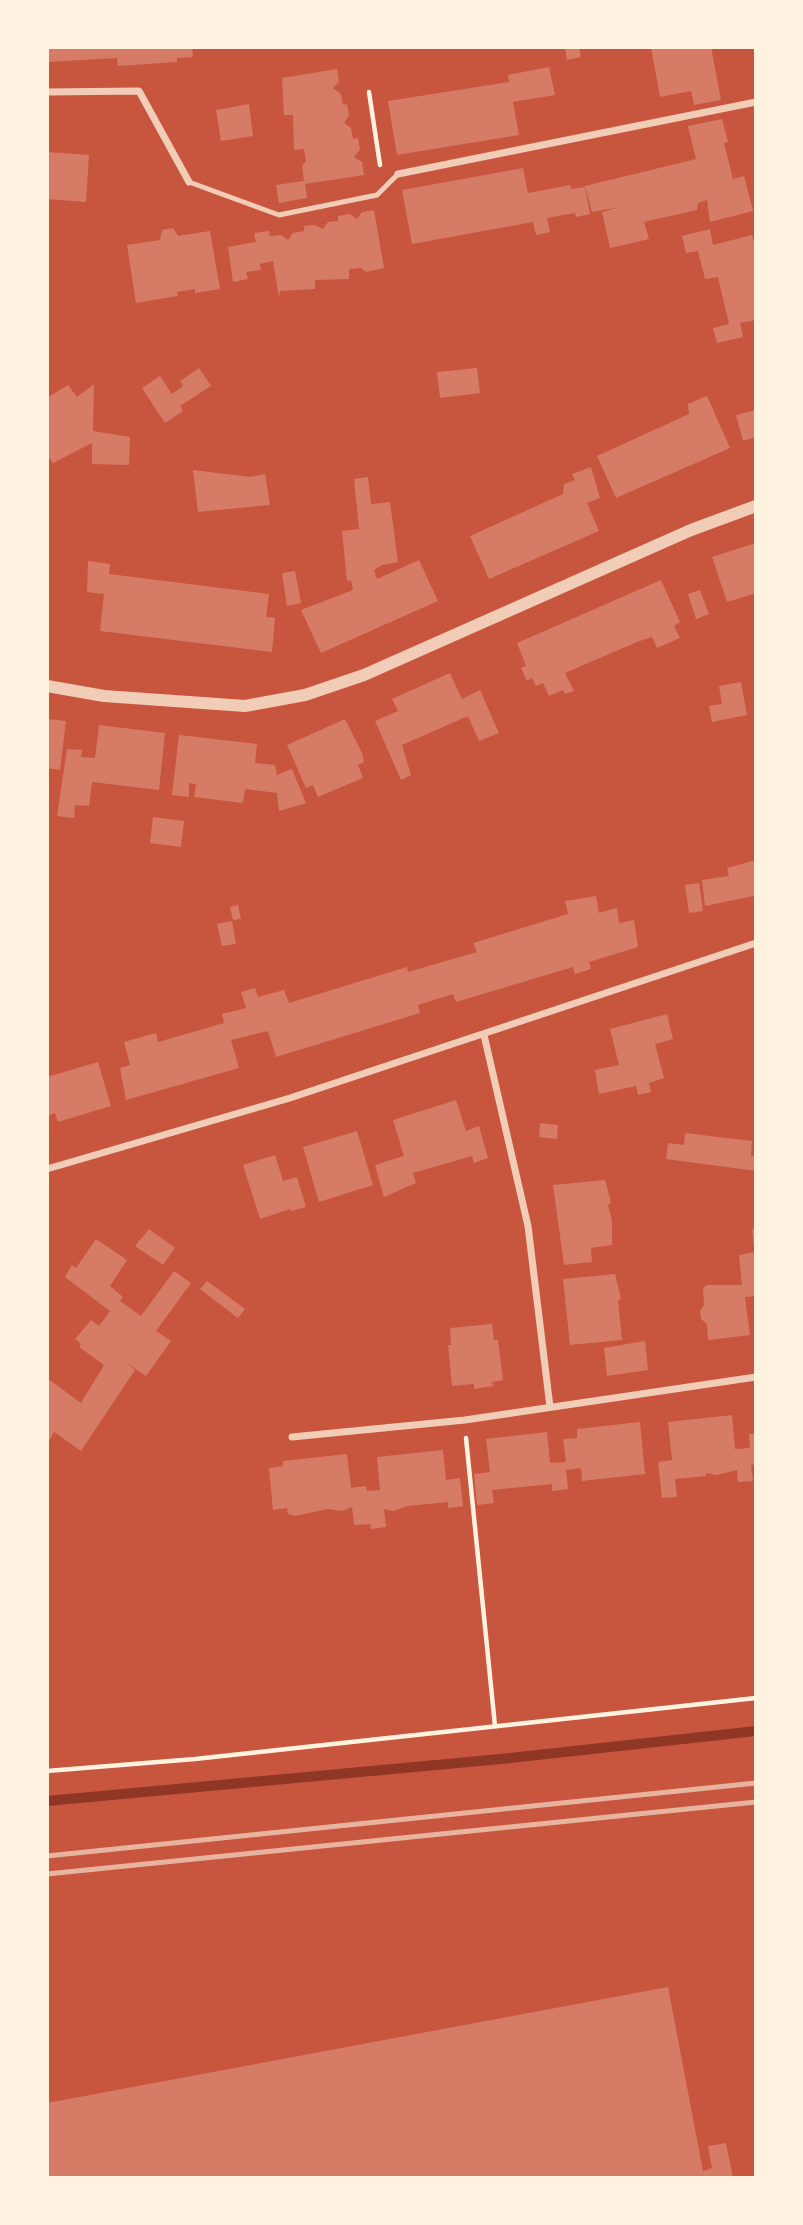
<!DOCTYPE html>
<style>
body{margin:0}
#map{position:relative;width:803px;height:2225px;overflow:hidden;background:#c8553d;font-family:"DejaVu Sans",sans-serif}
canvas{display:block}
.frame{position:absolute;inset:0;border:49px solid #fff3e0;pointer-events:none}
</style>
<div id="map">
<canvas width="803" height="2225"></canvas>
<div class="frame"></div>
</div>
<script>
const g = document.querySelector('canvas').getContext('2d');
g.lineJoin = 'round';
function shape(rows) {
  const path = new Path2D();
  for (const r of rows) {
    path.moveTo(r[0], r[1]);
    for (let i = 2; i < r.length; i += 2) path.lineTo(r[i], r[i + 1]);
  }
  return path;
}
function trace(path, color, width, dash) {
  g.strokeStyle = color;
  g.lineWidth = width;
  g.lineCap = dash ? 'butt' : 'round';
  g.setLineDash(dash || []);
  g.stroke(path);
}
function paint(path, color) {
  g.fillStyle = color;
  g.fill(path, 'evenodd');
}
const stream = shape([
 [47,1801,501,1759,756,1731]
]);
const building = shape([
 [47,47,192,47,193,57,177,58,177,62,118,66,117,58,47,62],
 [565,47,579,47,581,57,567,60],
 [651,47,711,47,721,100,694,105,691,91,660,97],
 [549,67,555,95,513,102,519,135,397,155,388,101,509,82,508,75],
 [337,69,339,82,333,88,341,94,343,105,347,104,349,116,344,123,351,128,353,139,358,138,360,150,354,157,362,162,364,175,305,184,307,198,279,203,276,185,304,181,302,166,306,161,304,149,294,150,293,115,284,115,282,78],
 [249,104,253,136,221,141,216,110],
 [722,119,728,142,724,143,733,179,744,176,753,211,710,222,707,200,698,203,697,210,644,222,649,239,610,248,602,212,620,207,592,212,585,186,696,159,688,126],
 [47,152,89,155,86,202,47,199],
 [523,168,528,193,570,185,571,189,585,187,590,214,576,217,575,213,547,218,550,232,536,235,533,222,412,244,402,190],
 [374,210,384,268,366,272,361,268,349,269,349,279,315,280,315,289,280,291,279,298,273,261,260,264,261,270,246,272,248,279,233,282,228,247,256,242,254,233,269,231,270,236,281,235,288,240,293,233,304,231,304,226,315,225,323,229,328,222,338,221,338,216,350,214,357,219,362,212],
 [173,228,178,236,210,231,220,289,195,293,195,289,177,292,178,296,136,303,127,245,160,240,162,230],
 [710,229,713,245,752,235,756,250,756,320,740,323,743,337,717,343,713,328,729,324,718,277,705,279,698,251,686,253,682,236],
 [199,368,211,386,180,406,183,411,165,423,142,388,160,376,172,394,183,386,180,381],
 [477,368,480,393,440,398,437,372],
 [94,384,93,431,130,437,129,465,92,464,92,443,53,463,47,455,47,398,68,385,77,397],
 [707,396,730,448,616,498,597,456,689,414,688,404],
 [756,410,756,437,743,441,736,415],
 [591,467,600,498,587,503,599,531,489,579,470,536,563,494,564,484,575,480,572,474],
 [193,470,250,477,265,474,270,505,198,512],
 [368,477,371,504,390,502,398,562,382,565,374,570,377,579,419,560,438,601,321,653,301,610,353,590,351,580,347,581,342,531,359,529,354,479],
 [756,543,756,593,727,602,712,557],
 [88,561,110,564,109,574,269,594,266,617,275,618,272,652,100,631,104,594,87,592],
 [295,571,301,603,287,606,282,573],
 [661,580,680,622,674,626,680,638,657,648,652,637,637,642,565,673,574,691,565,694,563,690,549,696,543,683,536,686,532,678,527,681,521,668,526,666,517,643],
 [700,590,709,614,696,619,688,594],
 [450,673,462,699,480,690,499,733,479,741,468,716,402,745,411,775,401,780,375,721,398,711,392,699],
 [741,682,747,715,712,722,709,706,722,704,719,686],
 [47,719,66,721,60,770,47,768],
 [345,719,362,753,364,762,358,765,363,778,318,797,313,785,306,788,287,745],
 [99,725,165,733,159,790,92,782,89,806,75,805,74,818,57,816,67,749,82,750,81,757,95,758],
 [179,735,257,744,255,763,275,765,277,775,292,769,306,803,279,811,277,793,245,789,243,803,194,797,196,784,189,783,189,797,172,795],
 [153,817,184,821,181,847,150,843],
 [756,860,756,901,753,896,705,906,702,880,729,876,727,868],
 [699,883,703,911,689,913,685,885],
 [596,896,599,913,617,908,619,923,634,920,638,947,589,962,591,969,575,974,573,967,456,1002,453,994,434,1000,418,1005,420,1013,276,1057,268,1031,231,1040,239,1068,126,1100,120,1068,130,1065,124,1042,156,1033,158,1042,224,1023,222,1014,246,1008,241,992,255,988,258,997,284,990,289,1003,407,967,408,972,477,952,473,943,568,914,565,901],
 [238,905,241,919,233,920,230,907],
 [232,921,236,944,222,946,217,924],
 [667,1014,673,1039,655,1044,664,1078,649,1083,651,1092,638,1095,636,1086,599,1094,595,1070,619,1065,610,1029],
 [98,1062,111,1106,58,1122,55,1113,47,1116,47,1077],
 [456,1100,466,1131,479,1126,488,1158,474,1163,472,1156,413,1173,416,1183,384,1197,375,1165,404,1156,393,1120],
 [540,1123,558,1125,557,1139,539,1137],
 [357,1131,373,1185,319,1202,303,1147],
 [685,1133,752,1141,751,1156,756,1157,756,1171,666,1159,668,1143,684,1145],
 [275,1155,283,1181,297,1177,306,1207,291,1211,290,1209,260,1219,243,1165],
 [605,1180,611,1202,608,1205,612,1221,612,1245,591,1248,592,1262,564,1265,553,1185],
 [756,1228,756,1247,754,1248,752,1229],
 [149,1229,175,1248,163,1265,135,1246],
 [96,1239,127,1260,110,1286,123,1297,120,1301,141,1316,174,1271,191,1283,156,1331,171,1341,146,1376,127,1363,135,1370,81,1451,54,1432,47,1445,47,1378,81,1403,104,1365,79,1347,81,1344,75,1339,91,1320,99,1326,110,1311,65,1277,72,1265,76,1268],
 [756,1252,756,1296,745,1297,750,1335,708,1340,707,1324,701,1319,700,1311,704,1305,703,1289,706,1285,742,1285,739,1255],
 [615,1274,621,1298,618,1301,622,1340,570,1345,563,1279],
 [207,1281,245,1309,238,1318,200,1289],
 [492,1324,494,1340,498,1340,503,1380,492,1382,493,1386,474,1389,474,1384,452,1386,448,1345,451,1345,450,1328],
 [645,1341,648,1370,607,1376,604,1348],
 [732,1415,735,1449,750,1448,749,1434,756,1434,756,1464,751,1465,753,1481,738,1482,737,1470,717,1475,706,1473,706,1476,675,1479,677,1497,662,1498,658,1462,672,1460,668,1422],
 [640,1422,645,1474,582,1481,581,1468,566,1470,568,1489,552,1491,552,1484,492,1490,494,1503,477,1505,474,1474,490,1472,486,1439,547,1432,550,1463,566,1462,563,1439,577,1438,577,1429],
 [443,1450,446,1480,460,1478,463,1506,448,1508,448,1502,408,1506,393,1511,384,1509,386,1527,371,1529,370,1524,354,1525,352,1507,342,1511,328,1509,295,1516,288,1514,287,1508,273,1510,269,1468,283,1466,283,1461,347,1454,351,1488,366,1486,367,1491,380,1490,377,1457],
 [668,1987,703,2171,712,2168,708,2146,726,2143,733,2178,47,2178,47,2103]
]);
const path = shape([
 [369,92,380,165],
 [466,1438,495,1726],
 [47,1771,195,1759,756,1698]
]);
const service = shape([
 [189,182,279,215,377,195,398,174]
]);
const minor = shape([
 [47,92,139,91,189,182],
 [398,174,756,102],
 [484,1035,528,1226,550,1407],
 [47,1169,290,1098,756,943],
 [292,1437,465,1420,756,1377]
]);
const tertiary = shape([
 [47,686,104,696,245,706,305,695,364,675,691,530,756,506]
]);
const rail = shape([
 [47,1856,756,1783],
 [47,1874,756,1802]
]);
trace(stream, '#8f3625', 10);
paint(building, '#d67c66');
trace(path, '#fff3e0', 4.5);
trace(service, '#f1ccb7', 5);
trace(minor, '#f1ccb7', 7);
trace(tertiary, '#f1ccb7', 12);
trace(rail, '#e9b49f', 5);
</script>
